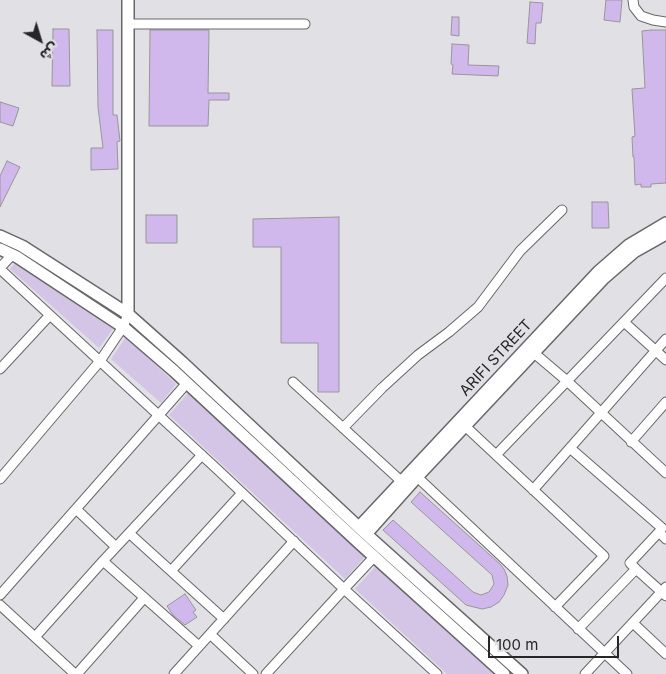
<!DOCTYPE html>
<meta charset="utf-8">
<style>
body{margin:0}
#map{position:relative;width:666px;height:674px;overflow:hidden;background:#e1e0e4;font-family:Inter,"Noto Sans Arabic",sans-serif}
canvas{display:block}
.north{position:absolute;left:15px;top:15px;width:50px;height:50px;-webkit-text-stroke:4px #e1e0e4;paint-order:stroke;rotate:141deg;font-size:14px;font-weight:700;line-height:20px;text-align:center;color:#262627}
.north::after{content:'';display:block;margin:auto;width:18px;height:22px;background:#262627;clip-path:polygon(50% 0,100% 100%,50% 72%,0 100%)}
.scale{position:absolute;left:488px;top:636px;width:131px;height:22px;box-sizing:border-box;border:2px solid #262627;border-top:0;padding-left:6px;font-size:15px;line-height:18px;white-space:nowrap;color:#262627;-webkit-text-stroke:4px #e1e0e4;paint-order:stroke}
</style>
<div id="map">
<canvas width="666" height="674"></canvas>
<div class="north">ش</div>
<div class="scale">100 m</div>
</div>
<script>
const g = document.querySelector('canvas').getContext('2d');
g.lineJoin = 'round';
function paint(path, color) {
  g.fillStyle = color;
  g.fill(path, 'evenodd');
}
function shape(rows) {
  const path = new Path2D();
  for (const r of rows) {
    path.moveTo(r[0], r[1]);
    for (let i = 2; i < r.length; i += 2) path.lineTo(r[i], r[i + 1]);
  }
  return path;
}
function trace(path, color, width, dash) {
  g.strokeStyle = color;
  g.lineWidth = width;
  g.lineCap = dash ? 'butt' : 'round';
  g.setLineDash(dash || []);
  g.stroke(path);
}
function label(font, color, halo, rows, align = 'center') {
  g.font = font + ' Inter,sans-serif';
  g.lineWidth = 5;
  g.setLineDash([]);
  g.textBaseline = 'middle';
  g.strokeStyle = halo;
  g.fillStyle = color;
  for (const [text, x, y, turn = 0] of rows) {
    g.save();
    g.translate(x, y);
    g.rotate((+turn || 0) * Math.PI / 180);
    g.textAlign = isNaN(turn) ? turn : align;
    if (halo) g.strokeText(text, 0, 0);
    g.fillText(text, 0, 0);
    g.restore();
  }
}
const green = shape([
 [15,263,113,329,99,348,10,269],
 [126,337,176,384,161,403,111,359],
 [188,393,365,557,345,579,169,415],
 [375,567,495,674,447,674,355,589]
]);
const building = shape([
 [606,0,622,0,620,22,604,20,606,0],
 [530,2,543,3,541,23,536,23,535,44,527,43,530,2],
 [452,17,459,17,459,36,451,35,452,17],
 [53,29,69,29,70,86,52,86,53,29],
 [97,30,113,30,113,115,117,115,120,141,117,142,118,169,91,170,91,148,103,148,98,107,97,30],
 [150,30,209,30,208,93,229,93,229,100,209,100,208,126,149,126,150,30],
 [651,30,666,30,666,183,651,184,651,187,641,187,641,184,635,185,634,157,633,157,632,137,635,136,632,89,645,88,642,31,651,30],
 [452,44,469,45,468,65,499,66,498,76,452,74,453,65,451,64,452,44],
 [0,102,19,108,13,126,0,122,0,102],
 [7,161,20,167,0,207,0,176,7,161],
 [592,202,608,202,609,228,592,228,592,202],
 [146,215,177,215,177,243,146,243,146,215],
 [339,217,339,392,318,392,318,343,281,343,281,247,253,247,253,219,339,217],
 [420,492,500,564,504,569,507,576,508,585,504,595,499,602,491,607,482,609,466,605,383,530,393,520,473,592,481,595,489,592,494,584,492,575,411,502,420,492],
 [185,594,196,610,193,612,197,617,185,625,173,615,167,606,185,594]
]);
const street = shape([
 [633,0,634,7,641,16,653,20,666,22],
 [128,24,305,24],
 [0,268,12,255],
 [0,269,218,470,344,589,266,674],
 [624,322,666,360],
 [534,353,567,381,666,473],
 [0,369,50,315],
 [293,382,401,481],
 [465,426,604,556,555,607],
 [343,428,382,388,418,355,449,332,478,307,520,251,562,210],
 [631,442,666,402],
 [570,448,662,528],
 [496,455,666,278],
 [414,474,627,674],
 [0,479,100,361,123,327,128,314],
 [533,490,666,339],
 [76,509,116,547],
 [129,533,224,619],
 [374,557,344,589,437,674],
 [103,561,202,455],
 [636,569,630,563,659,532,666,539],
 [171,571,242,493],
 [0,595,187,383],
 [0,605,75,674],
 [633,623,666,654],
 [578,629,636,569,666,596],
 [210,634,253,674],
 [35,637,103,561,199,646],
 [77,674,144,598],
 [174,674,294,541],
 [585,674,666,587]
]);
const secondary = shape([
 [0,236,22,246,128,314,182,362,366,534,522,674],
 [0,249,17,257,123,327,174,371,358,542,504,674],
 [128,314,128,0],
 [359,527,598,272,629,245,666,223],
 [366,534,417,477,604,278,634,252,666,234]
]);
const streetNames = [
 ["ARIFI STREET",496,358,-47]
];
paint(green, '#d4c5e7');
paint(building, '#d0b8ec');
trace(building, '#979699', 1);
trace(street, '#68666a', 11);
trace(secondary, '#68666a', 14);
trace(street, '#fff', 9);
trace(secondary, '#fff', 11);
label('15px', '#262627', '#e1e0e4', streetNames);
</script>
